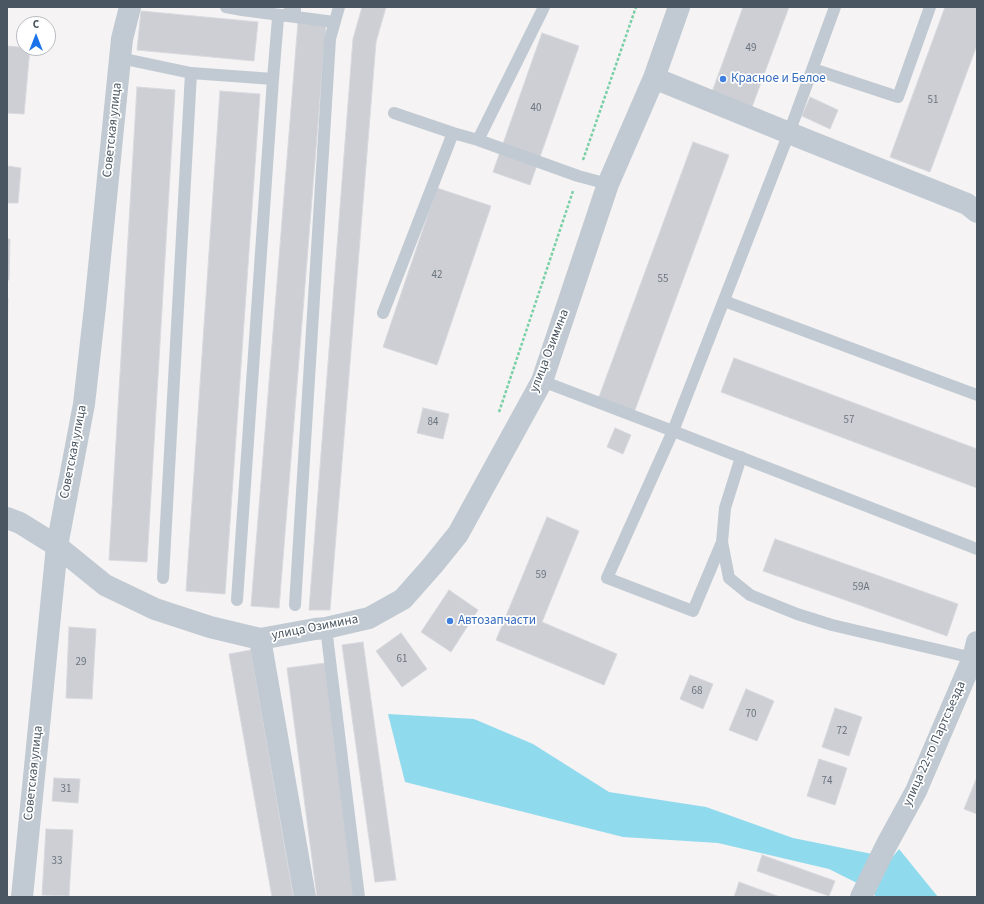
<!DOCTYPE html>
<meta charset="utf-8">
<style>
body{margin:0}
#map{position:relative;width:984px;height:904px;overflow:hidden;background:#f5f3f3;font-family:"Source Sans 3",sans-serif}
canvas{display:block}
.frame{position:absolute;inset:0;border:8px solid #4a5661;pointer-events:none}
.north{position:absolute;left:16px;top:16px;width:40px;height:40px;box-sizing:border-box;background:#fff;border:1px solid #b7bbc0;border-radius:50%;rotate:0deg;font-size:11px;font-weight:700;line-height:16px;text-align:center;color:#4a5661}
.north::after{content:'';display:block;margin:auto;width:14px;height:18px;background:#1a73e8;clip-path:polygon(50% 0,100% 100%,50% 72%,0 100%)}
</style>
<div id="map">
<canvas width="984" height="904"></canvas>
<div class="frame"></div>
<div class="north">С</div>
</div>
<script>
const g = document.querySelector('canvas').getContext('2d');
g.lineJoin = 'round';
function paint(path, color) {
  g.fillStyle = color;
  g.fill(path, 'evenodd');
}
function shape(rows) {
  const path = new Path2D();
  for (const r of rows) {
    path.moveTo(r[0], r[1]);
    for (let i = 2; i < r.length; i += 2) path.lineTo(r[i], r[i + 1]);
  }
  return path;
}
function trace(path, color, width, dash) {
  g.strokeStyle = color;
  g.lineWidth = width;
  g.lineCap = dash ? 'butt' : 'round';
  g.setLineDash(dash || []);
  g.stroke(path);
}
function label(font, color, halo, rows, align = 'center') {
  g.font = font + ' "Source Sans 3",sans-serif';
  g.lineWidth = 3.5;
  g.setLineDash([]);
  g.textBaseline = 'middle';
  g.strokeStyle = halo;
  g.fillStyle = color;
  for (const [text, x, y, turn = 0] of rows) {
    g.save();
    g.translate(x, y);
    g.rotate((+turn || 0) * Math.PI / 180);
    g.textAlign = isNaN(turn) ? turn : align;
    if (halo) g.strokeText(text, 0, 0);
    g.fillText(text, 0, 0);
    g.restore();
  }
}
const water = shape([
 [388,714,474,719,533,744,609,792,706,807,793,838,892,858,899,849,938,897,876,897,871,890,829,869,718,843,623,837,405,782]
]);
const building = shape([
 [362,7,386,7,376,42,330,610,309,610,353,39,362,7],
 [743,7,789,7,752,107,712,92,743,7],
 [945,7,977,7,977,45,930,172,890,157,945,7],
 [141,11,258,22,254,61,137,50,141,11],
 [298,22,326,24,279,608,251,606,298,22],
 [542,33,579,46,530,185,493,172,542,33],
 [7,46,30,48,24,114,7,113,7,46],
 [137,87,175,90,147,562,109,560,137,87],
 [220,91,260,94,225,594,186,591,220,91],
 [810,97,838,110,830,129,802,116,810,97],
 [693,142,729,155,632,418,596,405,693,142],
 [7,166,21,168,18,203,7,203,7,166],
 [437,188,491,206,437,365,383,347,437,188],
 [7,239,10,239,9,280,7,280,7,239],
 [7,298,8,298,7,354,7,298],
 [734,358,977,449,977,488,721,392,734,358],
 [423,408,449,414,443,439,417,433,423,408],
 [615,428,631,435,623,454,607,447,615,428],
 [547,517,579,531,542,622,617,654,604,685,496,640,547,517],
 [775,539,958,604,947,636,763,571,775,539],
 [449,590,478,610,451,652,421,632,449,590],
 [69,627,96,629,92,699,66,698,69,627],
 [401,633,427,669,402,687,376,651,401,633],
 [363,642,396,880,375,882,342,645,363,642],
 [251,650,293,895,293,897,272,897,229,654,251,650],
 [325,663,356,897,317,897,287,668,325,663],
 [690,675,713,684,703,709,680,699,690,675],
 [746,689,774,701,757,741,729,730,746,689],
 [835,708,862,717,849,756,822,747,835,708],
 [819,759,847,768,835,805,807,796,819,759],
 [977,777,977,814,964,809,977,777],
 [54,778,80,779,78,803,52,801,54,778],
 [46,829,73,830,69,896,42,895,46,829],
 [762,855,835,881,829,896,757,871,762,855],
 [739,882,780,897,734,897,739,882]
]);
const path = shape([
 [583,160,636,7],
 [499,412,573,191]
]);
const lane = shape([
 [226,7,242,10,247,7],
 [242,10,334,22],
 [120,58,191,73,273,79],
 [813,69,898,97,930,7],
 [394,113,453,133,478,140,578,176,608,184],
 [478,140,544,7],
 [724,301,977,395],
 [383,313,453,133],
 [542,381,673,431,977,549],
 [741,457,725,508,722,542,729,578,750,595,797,614,832,625,973,658],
 [722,542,693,611,607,578,673,431,789,133,835,7],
 [163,578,191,73],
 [237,600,273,79,278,18,295,10,295,7],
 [295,605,330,39,339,7],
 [326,628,359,897]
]);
const street = shape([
 [654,78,789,133,967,204,977,212],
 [7,518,20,523,57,546,105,585,155,609,210,627,260,639,315,629,326,628,369,618,403,599,433,565,458,534,542,381,608,184,654,78,679,7],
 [260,639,305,897],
 [22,897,57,546,84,404,95,307,122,39,130,7],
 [861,897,887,844,916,791,973,658,977,642]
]);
const markers = [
 [723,79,4,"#3f7fe0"],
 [450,621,4,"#3f7fe0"]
];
const numberNames = [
 ["49",751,49],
 ["51",933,101],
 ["40",536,109],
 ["42",437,276],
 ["55",663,280],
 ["57",849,421],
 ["84",433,423],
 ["59",541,576],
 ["59А",861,588],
 ["61",402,660],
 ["29",81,663],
 ["68",697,692],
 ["70",751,715],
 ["72",842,732],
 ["74",827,782],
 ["31",66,790],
 ["33",57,862]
];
const shopNames = [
 ["Красное и Белое",731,79],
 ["Автозапчасти",458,621]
];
const streetNames = [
 ["Советская улица",113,130,-84],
 ["улица Озимина",550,351,-69],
 ["Советская улица",74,452,-79],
 ["улица Озимина",315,628,-11],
 ["улица 22-го Партсъезда",935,744,-66],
 ["Советская улица",34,773,-84]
];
paint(water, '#90daee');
paint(building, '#cdcfd5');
trace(building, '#d7d9de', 1);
trace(path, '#7ad0a6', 2.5, [3, 2]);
trace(lane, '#c1cad2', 12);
trace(street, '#c1cad2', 22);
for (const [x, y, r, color] of markers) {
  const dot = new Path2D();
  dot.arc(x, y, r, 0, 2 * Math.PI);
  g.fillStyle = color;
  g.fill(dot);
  trace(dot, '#fff', 1.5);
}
label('11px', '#6b747e', null, numberNames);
label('13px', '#366cbe', '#fff', shopNames, 'left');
label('13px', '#4a5661', '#fff', streetNames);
</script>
